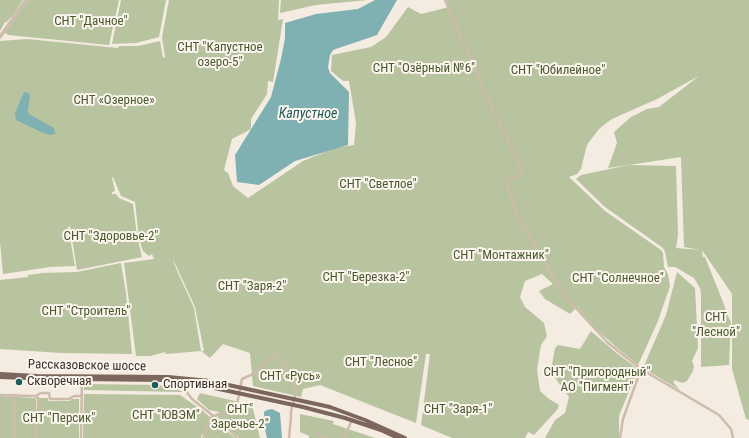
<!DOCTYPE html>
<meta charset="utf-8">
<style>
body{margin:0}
canvas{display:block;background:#f4ebe1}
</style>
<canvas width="749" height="438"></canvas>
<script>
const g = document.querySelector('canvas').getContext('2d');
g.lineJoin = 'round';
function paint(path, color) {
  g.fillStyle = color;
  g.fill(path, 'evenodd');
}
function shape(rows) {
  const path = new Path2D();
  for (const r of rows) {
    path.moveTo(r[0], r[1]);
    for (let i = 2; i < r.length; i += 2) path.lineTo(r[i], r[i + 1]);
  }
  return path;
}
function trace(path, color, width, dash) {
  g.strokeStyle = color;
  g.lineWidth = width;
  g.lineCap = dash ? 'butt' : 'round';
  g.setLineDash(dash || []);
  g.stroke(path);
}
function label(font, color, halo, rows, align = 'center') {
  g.font = font + ' "Roboto Condensed",sans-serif';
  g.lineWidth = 4;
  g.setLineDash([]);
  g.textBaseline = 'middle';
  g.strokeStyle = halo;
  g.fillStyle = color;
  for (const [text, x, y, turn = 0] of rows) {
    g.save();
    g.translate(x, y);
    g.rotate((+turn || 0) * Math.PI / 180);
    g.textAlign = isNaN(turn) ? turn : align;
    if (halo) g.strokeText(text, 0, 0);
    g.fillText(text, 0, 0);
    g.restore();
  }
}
const green = shape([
 [0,0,23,0,12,17,11,17,7,22,5,22,0,31],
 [28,0,119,0,109,45,8,35,5,33],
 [121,0,166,0,159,37,136,43,112,44],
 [169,0,279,0,278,20,283,19,273,82,268,81,267,94,251,119,251,129,232,139,224,170,228,173,233,186,248,198,303,161,335,148,354,145,356,123,349,81,343,81,331,71,332,55,371,47,386,37,408,7,421,14,449,7,446,0,749,0,749,420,746,419,732,369,732,294,702,250,703,257,705,257,723,302,728,316,731,322,729,365,701,367,701,293,700,288,694,278,675,267,668,267,665,252,663,248,605,207,576,179,581,175,629,165,608,168,617,143,614,132,631,117,647,109,659,107,699,76,657,99,612,119,605,124,598,130,587,145,581,169,577,174,569,177,605,211,661,250,663,253,664,267,668,274,670,286,658,321,638,365,616,347,593,326,577,307,570,314,545,299,539,291,553,284,542,274,525,281,520,297,525,307,544,323,547,336,541,345,537,370,540,391,549,399,559,405,558,408,556,411,534,435,528,432,525,438,452,438,421,425,430,354,426,354,416,423,320,385,303,389,301,397,253,386,250,353,223,344,210,358,201,351,166,354,165,352,150,356,136,356,124,263,154,259,152,254,149,256,143,251,139,239,135,202,121,196,113,177,112,177,115,191,112,192,112,194,116,194,119,198,133,204,137,236,142,257,77,270,70,226,68,227,75,266,50,267,3,274,0,242,0,41,27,39,118,48,119,46,138,46,160,41,163,58,165,57,162,37],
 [681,157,684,247,700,250,676,248,678,235,676,166,629,165],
 [173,260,174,261,195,307,204,351,201,351,194,308,178,273],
 [281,0,367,0,316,5,280,13],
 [121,263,126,293,132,354,61,353,0,349,0,280,28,277,28,275,42,273,77,272],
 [677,272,695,288,698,348,692,361,694,366,693,371,687,381,682,383,675,380,673,382,680,390,643,368,666,315],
 [591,331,614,351,638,369,619,416,619,438,545,438,555,420,565,413,569,397,553,375,552,365,555,348,558,345,580,349],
 [86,384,156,385,173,387,183,392,84,390,84,385],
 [200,393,252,405,260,438,239,438,218,417,219,412,209,410,197,399],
 [84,394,180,395,203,411,221,427,223,427,235,438,205,438,205,436,202,434,201,438,83,438],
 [0,396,36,398,36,438,0,438],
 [38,398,48,398,48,401,70,401,71,399,79,399,79,438,37,438],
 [300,414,334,421,333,424,375,438,309,438,309,436,300,432]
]);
const water = shape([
 [375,0,397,0,377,35,333,50,330,55,328,67,330,73,349,92,348,145,295,161,259,185,237,182,235,155,271,97,281,59,285,38,285,23,316,14,358,9],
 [24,92,29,93,30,95,28,111,29,114,54,128,55,134,50,135,41,132,16,120,15,113],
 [272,409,280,413,282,438,267,438,264,425,264,412,267,410]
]);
const minor = shape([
 [445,0,483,88,523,172,507,182,519,218,564,295,608,343,641,369],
 [179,382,192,399,226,426,237,438],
 [0,395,35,396,41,393,49,393,50,399,69,399,74,396,82,396],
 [36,396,38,398,37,438],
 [316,434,325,438],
 [14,438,14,395],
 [81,438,82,379],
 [203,438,210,418,233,408,237,404,242,379,255,373,277,353,285,365,295,386,296,392,291,411,291,417,289,438],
 [344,438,352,420],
 [620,438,623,419,641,369,719,415,731,429,733,438]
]);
const tertiary = shape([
 [0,37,26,0]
]);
const primary = shape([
 [0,374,37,376,168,377,210,381,330,407,365,420,405,438],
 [0,377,26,378],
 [76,379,163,380,205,386,303,407,345,418,381,430,398,438]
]);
const markers = [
 [19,382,4,"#1f5a5e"],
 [155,385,4,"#1f5a5e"]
];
const parkNames = [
 ["СНТ \"Дачное\"",91,22],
 ["СНТ \"Капустное",220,48],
 ["озеро-5\"",220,63],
 ["СНТ \"Озёрный №6\"",424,69],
 ["СНТ \"Юбилейное\"",558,71],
 ["СНТ «Озерное»",114,101],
 ["СНТ \"Светлое\"",378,185],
 ["СНТ \"Здоровье-2\"",111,237],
 ["СНТ \"Монтажник\"",501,256],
 ["СНТ \"Березка-2\"",366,278],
 ["СНТ \"Солнечное\"",618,279],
 ["СНТ \"Заря-2\"",252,287],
 ["СНТ \"Строитель\"",86,312],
 ["СНТ",716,318],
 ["\"Лесной\"",716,333],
 ["СНТ \"Лесное\"",381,363],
 ["СНТ \"Пригородный\"",597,373],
 ["АО \"Пигмент\"",597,388],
 ["СНТ «Русь»",290,377],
 ["СНТ\"",240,410],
 ["Заречье-2\"",240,425],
 ["СНТ \"Заря-1\"",458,410],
 ["СНТ \"ЮВЭМ\"",166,416],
 ["СНТ \"Персик\"",59,419]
];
const streetNames = [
 ["Рассказовское шоссе",87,366,1]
];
const poiNames = [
 ["Скворечная",27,382],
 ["Спортивная",163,385]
];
const waterNames = [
 ["Капустное",308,114]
];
paint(green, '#b8c4a0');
paint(water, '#7fb0b2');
trace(minor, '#cdbbac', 2.5);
trace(tertiary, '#cdbbac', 3.5);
trace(primary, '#7d675c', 4);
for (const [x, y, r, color] of markers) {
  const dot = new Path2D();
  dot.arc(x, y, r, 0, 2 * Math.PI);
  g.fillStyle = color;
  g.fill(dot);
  trace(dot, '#fbf5ee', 1.5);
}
label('13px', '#4a5a2e', '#fbf5ee', parkNames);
label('13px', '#3b302b', '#fbf5ee', streetNames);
label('13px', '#3b302b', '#fbf5ee', poiNames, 'left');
label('italic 14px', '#1f5a5e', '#fbf5ee', waterNames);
</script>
